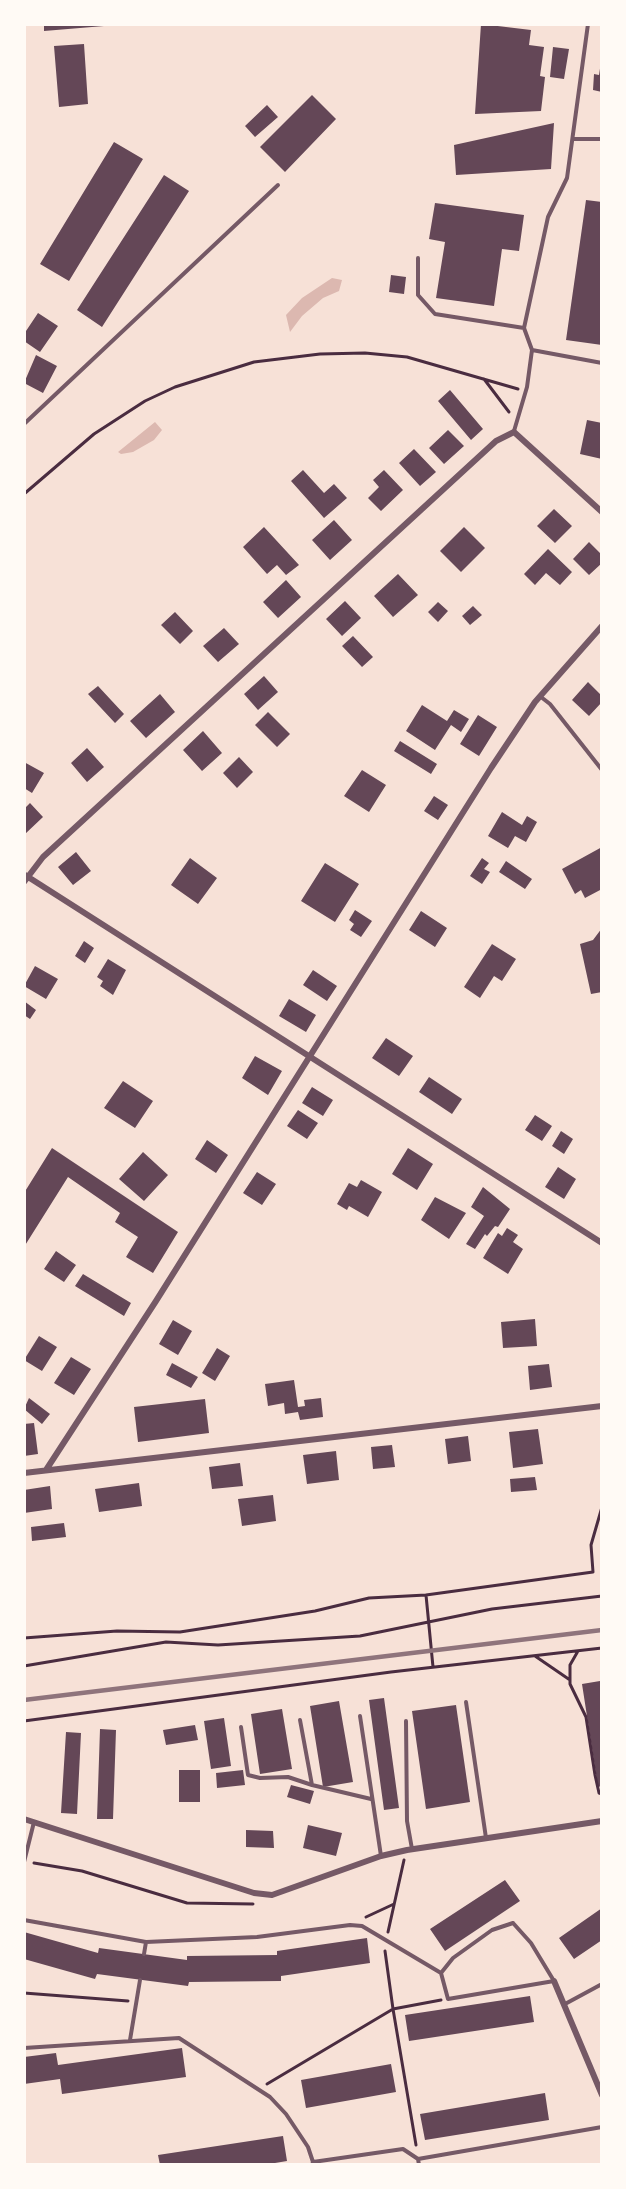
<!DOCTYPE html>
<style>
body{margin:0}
#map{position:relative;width:626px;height:2189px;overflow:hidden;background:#f7e1d7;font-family:"Space Grotesk",sans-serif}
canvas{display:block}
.frame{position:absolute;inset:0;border:26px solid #fffaf5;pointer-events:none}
</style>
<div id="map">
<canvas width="626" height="2189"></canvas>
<div class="frame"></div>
</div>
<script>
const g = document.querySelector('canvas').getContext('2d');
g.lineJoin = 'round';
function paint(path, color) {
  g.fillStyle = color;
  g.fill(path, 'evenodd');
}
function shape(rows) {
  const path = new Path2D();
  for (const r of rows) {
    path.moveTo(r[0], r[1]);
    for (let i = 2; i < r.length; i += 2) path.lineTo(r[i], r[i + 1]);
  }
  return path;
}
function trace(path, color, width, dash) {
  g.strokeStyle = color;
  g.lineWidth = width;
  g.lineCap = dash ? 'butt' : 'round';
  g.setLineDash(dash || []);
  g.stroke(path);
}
const water = shape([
 [332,278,342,280,339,291,323,298,302,316,290,332,286,315,302,298],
 [155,422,162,430,154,440,133,452,121,454,118,452]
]);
const building = shape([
 [44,24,104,24,104,26,44,31],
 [481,24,531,30,529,45,544,47,540,76,545,77,541,111,475,114],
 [84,44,88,104,59,107,54,46],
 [553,47,569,49,564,79,550,77],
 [601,62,602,62,602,92,593,90,594,74,599,75],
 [312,95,336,119,285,172,260,147],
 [267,105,278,117,255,137,245,126],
 [554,123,551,169,456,175,454,145],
 [114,142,143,159,69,281,40,264],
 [164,175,189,191,102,327,77,310],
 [586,200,602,202,602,345,566,340],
 [435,203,524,215,519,251,502,249,494,306,436,298,445,242,429,239],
 [391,275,406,277,404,294,389,292],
 [38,313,58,326,40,352,24,341,24,334],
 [36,355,57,366,43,393,24,383],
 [450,390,483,429,471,440,438,401],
 [587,420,602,423,602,459,580,454],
 [448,430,464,446,444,464,429,448],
 [414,449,436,472,420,486,399,463],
 [303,470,324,493,334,484,347,498,324,518,291,481],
 [384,470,403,490,381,511,368,498,379,487,373,480],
 [554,509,572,526,555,543,537,526],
 [334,520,352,540,330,560,312,540],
 [264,527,299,565,286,575,277,565,267,574,243,547],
 [464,527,485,548,461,572,440,551],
 [589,542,602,555,602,563,589,575,573,559],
 [548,549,572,572,560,585,546,573,535,585,524,574],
 [398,574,418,595,393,617,374,596],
 [286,580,301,597,278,618,263,602],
 [345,601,361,618,342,636,326,619],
 [438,602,448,611,438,622,428,612],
 [473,606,482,615,470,625,462,616],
 [175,612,193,631,180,644,161,625],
 [224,628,239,644,218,662,203,646],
 [353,636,373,657,362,667,342,646],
 [264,676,278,692,258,710,244,694],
 [588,682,602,696,602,702,589,716,572,700],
 [98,686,124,714,115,723,88,694],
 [160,694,175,712,146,738,130,721],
 [422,705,447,721,454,710,469,719,461,732,451,725,435,750,406,731],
 [268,712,290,734,277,747,255,725],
 [478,715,497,727,479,756,460,744],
 [203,731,222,753,202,771,183,750],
 [400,741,437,764,431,774,394,751],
 [87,748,104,767,87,782,71,763],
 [239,757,253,772,237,788,223,773],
 [24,762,44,773,32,793,24,788],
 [362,770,386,785,369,812,344,796],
 [434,796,448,805,438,820,424,811],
 [30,803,43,817,24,835,24,809],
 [502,812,522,825,527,816,537,822,526,842,515,836,508,848,488,836],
 [602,847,602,889,585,898,581,890,575,894,562,869],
 [76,852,91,871,73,885,58,867],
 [190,858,217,878,198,904,171,885],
 [482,858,489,863,484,869,490,872,482,884,470,876],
 [506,861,532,879,525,889,499,872],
 [325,863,359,884,335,922,301,901],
 [355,910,372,921,361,937,350,930,354,924,349,920],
 [421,911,447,928,435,947,409,930],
 [602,928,602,992,591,994,580,944,593,940],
 [84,941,94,948,85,963,75,956],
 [492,944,516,959,502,981,494,976,480,998,464,987],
 [108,959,126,970,113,995,100,986,103,981,97,977],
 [35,966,58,979,46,999,24,986],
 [313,970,337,986,327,1001,303,985],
 [289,999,316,1015,306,1032,279,1016],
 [24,1001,36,1010,30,1019,24,1015],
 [386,1038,413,1056,399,1076,372,1058],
 [255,1056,282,1071,268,1095,242,1078],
 [429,1077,462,1099,452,1114,419,1092],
 [123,1081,153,1101,135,1128,104,1108],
 [312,1087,333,1100,323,1116,302,1103],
 [298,1110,318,1123,307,1139,287,1126],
 [535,1115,552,1126,542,1141,525,1130],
 [561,1131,573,1139,564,1154,552,1146],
 [207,1140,228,1155,216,1173,195,1159],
 [52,1148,178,1232,153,1273,126,1257,138,1237,115,1222,120,1213,68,1177,24,1247,24,1193],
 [408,1148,433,1164,417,1190,392,1174],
 [143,1152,168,1175,144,1201,119,1179],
 [558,1167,576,1179,564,1199,545,1187],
 [257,1172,276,1184,262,1205,243,1193],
 [361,1180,382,1192,368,1217,349,1206,347,1210,337,1204,349,1183,357,1187],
 [483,1187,510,1209,498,1227,495,1226,487,1236,485,1234,475,1249,466,1244,484,1216,471,1207],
 [435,1197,466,1213,449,1239,421,1220],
 [507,1228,518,1235,513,1242,523,1249,508,1274,483,1258,498,1233,502,1236],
 [56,1251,76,1265,64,1282,44,1269],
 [83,1274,131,1303,124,1316,75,1286],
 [535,1319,537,1346,503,1348,501,1322],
 [173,1320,192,1331,178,1355,159,1344],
 [39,1336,57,1347,42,1371,24,1360],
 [217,1348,230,1356,215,1381,202,1373],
 [71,1357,91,1369,74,1395,54,1383],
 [172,1363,198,1377,191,1388,166,1375],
 [549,1364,552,1387,530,1390,528,1366],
 [294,1380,298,1407,305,1406,304,1400,321,1398,323,1417,300,1420,298,1412,285,1414,284,1403,268,1406,265,1384],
 [29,1398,50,1414,42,1424,24,1409],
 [205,1399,209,1433,138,1442,134,1407],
 [34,1423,38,1454,24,1456,24,1424],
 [538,1429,543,1464,513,1468,509,1432],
 [468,1436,471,1461,448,1464,445,1439],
 [392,1445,395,1467,373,1469,371,1447],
 [336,1451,339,1480,307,1484,303,1455],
 [240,1463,243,1486,212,1489,209,1467],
 [535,1477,537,1490,511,1492,510,1479],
 [139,1483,142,1506,99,1512,95,1489],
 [50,1486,52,1509,24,1513,24,1490],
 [273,1495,276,1521,242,1526,238,1499],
 [64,1523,66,1537,32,1541,31,1527],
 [600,1681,602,1786,598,1787,582,1684],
 [384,1698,399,1808,384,1810,369,1700],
 [339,1701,353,1782,323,1787,310,1706],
 [456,1705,470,1802,426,1809,412,1711],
 [282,1709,292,1769,260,1774,251,1714],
 [224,1718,231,1766,211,1769,204,1721],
 [195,1725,198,1740,166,1745,163,1730],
 [100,1729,116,1730,113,1819,97,1819],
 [66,1732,81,1733,77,1814,61,1813],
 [179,1770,200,1770,200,1802,179,1802],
 [243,1770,245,1785,217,1788,216,1773],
 [291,1785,314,1791,310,1804,287,1797],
 [308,1825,342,1833,336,1856,303,1848],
 [246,1830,273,1831,274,1848,246,1847],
 [505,1880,520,1901,445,1951,430,1929],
 [602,1908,602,1940,574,1959,559,1938],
 [24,1932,98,1953,99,1948,187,1960,187,1956,277,1955,277,1951,367,1938,370,1963,281,1976,281,1981,189,1982,188,1986,97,1974,95,1979,24,1959],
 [530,1996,534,2022,409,2041,405,2015],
 [182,2048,186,2077,62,2094,60,2079,24,2084,24,2057,56,2053,58,2065],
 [391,2064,396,2092,306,2108,301,2080],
 [545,2093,549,2120,425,2140,420,2114],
 [283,2136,287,2161,263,2165,160,2165,158,2155]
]);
const path = shape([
 [484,379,509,412],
 [24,494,94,434,145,401,175,387,254,362,320,354,365,353,407,357,518,389],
 [24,1638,117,1631,180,1632,315,1611,369,1598,426,1595],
 [578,1651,570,1665,570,1684,586,1717,595,1775,599,1793,602,1794],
 [535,1656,570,1680],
 [24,1666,166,1642,218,1645,360,1636,492,1609,602,1596],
 [433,1667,426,1595,593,1572,591,1545,602,1507],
 [24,1721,391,1672,602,1648],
 [34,1863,82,1871,187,1903,253,1904],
 [366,1917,394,1904],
 [388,1932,404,1860],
 [385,1951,393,2009,441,2000],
 [24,1993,128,2001],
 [267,2084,393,2009,416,2145]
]);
const service = shape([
 [588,24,567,178,548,217,524,328,532,350,602,363],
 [574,139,602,139],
 [418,258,418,295,435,314,524,328],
 [24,424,278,185],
 [514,431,527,387,532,350],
 [541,697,550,704,602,770],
 [466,1702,486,1838],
 [360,1716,381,1856],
 [300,1720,312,1785],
 [406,1721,407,1821,412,1849],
 [241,1727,248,1775,260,1778,288,1777,312,1785,371,1799],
 [24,1862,34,1822],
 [24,1920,146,1942,257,1937,350,1925,362,1926,441,1973],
 [513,1923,531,1943,554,1981,448,1999,441,1973,453,1958,492,1930,513,1923],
 [144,1954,146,1942],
 [565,2004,602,1984],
 [130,2040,140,1980],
 [24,2048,179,2038,270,2097,286,2114,308,2147,313,2162],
 [312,2165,313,2162,403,2149,418,2159],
 [419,2165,418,2159,602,2127]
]);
const minor = shape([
 [25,875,602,1243],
 [24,882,43,857,496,441,514,432,602,512],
 [46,1470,156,1301,491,768,535,702,602,626],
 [24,1473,602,1406],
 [24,1819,254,1893,272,1895,381,1856,407,1850,602,1821],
 [554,1981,602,2095]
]);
const rail = shape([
 [24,1700,602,1630]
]);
paint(water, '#dcb8b0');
paint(building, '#644757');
trace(path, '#4a2c40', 3);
trace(service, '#755966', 4);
trace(minor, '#755966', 6);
trace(rail, '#8f747c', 4.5);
</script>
